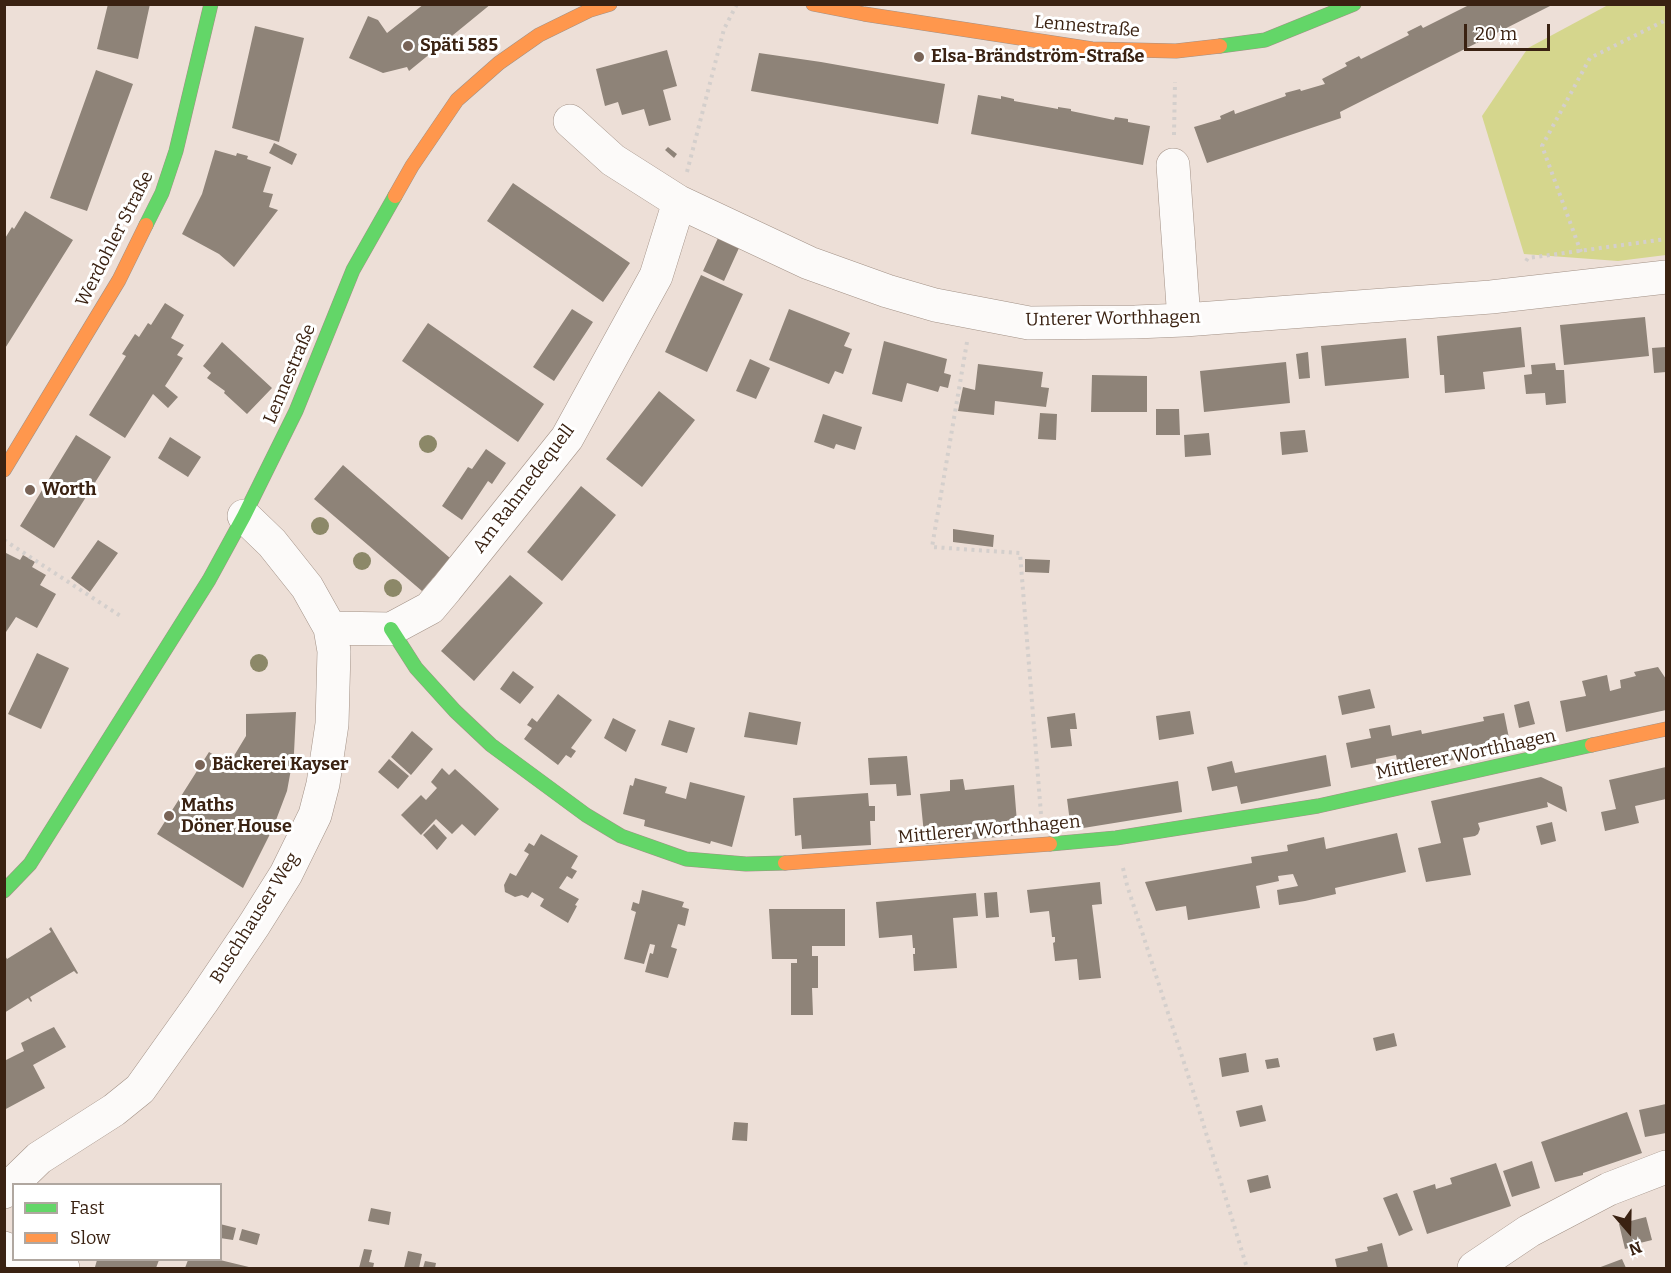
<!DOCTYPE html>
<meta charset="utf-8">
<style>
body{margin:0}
#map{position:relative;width:1671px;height:1273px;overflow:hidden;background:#eddfd7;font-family:Bitter,serif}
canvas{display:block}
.frame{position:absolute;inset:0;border:6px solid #3a2212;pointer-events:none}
.legend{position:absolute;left:12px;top:1183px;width:210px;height:78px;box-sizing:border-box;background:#fff;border:2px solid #b0a7a0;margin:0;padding:8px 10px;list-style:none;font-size:18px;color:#3a2212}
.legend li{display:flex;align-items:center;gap:12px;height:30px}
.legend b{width:30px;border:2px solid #b0a7a0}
.north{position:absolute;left:1599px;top:1201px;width:60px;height:60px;-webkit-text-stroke:4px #fff;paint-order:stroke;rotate:160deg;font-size:16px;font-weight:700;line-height:24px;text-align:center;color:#3a2212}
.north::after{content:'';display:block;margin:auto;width:21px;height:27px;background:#3a2212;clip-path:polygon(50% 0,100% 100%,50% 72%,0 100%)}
.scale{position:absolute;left:1464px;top:24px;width:86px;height:27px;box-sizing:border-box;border:3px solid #3a2212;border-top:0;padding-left:8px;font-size:18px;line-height:21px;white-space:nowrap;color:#3a2212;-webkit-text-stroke:4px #fff;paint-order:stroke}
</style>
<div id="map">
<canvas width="1671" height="1273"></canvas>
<div class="frame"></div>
<ul class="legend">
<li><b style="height:8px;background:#63d668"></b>Fast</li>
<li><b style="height:8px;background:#ff974d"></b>Slow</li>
</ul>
<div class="north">N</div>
<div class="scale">20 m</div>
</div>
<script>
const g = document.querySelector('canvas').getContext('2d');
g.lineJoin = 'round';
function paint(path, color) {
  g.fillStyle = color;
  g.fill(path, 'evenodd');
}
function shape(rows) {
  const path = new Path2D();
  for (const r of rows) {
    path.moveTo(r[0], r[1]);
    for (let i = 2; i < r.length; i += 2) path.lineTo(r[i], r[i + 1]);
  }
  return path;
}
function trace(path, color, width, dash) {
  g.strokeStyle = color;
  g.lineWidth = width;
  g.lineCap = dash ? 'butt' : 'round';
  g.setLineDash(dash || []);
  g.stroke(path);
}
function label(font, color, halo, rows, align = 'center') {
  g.font = font + ' Bitter,serif';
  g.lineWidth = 6;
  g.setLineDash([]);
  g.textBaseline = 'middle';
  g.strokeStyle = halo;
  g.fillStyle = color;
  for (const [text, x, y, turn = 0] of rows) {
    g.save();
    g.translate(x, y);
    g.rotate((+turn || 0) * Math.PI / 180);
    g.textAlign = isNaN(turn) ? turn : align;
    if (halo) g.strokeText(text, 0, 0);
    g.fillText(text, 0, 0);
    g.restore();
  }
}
const green = shape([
 [1608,5,1666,5,1666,255,1618,261,1524,254,1482,116,1528,48]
]);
const building = shape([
 [108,4,150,4,138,59,97,49],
 [424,4,491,4,409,71,407,67,383,73,349,58,368,16,378,20,387,33],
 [1469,5,1552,5,1340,112,1341,118,1207,163,1194,127,1221,119,1220,116,1234,110,1235,114,1286,96,1285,93,1300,89,1301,91,1325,84,1322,79,1347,66,1345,63,1359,56,1361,59,1409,35,1407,32,1421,25,1423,28],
 [255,26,304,38,279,142,232,128],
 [667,50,677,86,663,90,671,120,649,126,644,109,622,115,618,102,605,106,596,69],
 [759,53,821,62,945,84,938,124,751,91],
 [96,70,133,84,87,211,50,198],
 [978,95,1001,99,1001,96,1014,99,1014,101,1058,109,1058,107,1071,109,1071,111,1114,120,1115,117,1128,119,1128,122,1150,126,1143,165,971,134],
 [274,143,297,154,292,165,269,153],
 [668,147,677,154,674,158,665,150],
 [215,150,236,156,237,153,248,156,247,159,271,167,263,192,273,194,269,207,278,210,234,267,219,254,182,234,202,194],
 [513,183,630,263,603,302,487,221],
 [25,211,73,240,4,350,4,240,12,227,14,229],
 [718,238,739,248,724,281,703,271],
 [701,275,743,294,707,372,665,352],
 [165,303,184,315,171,338,184,345,177,355,183,358,165,386,178,397,168,408,153,394,125,438,89,415,126,356,122,354,135,334,139,337,148,323,151,325],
 [572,309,593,322,554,381,533,367],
 [789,309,850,333,844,346,852,349,843,374,835,371,829,384,769,360],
 [1645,317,1649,356,1564,365,1560,325],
 [428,323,544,404,518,442,402,361],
 [1521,327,1525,367,1483,372,1485,389,1445,393,1444,375,1440,375,1437,336],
 [1406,338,1409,378,1325,386,1321,346],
 [884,341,947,359,944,373,951,375,948,388,940,386,938,392,907,383,902,402,872,394],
 [222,342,272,388,247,414,224,393,225,391,207,378,211,373,203,366],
 [1666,347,1666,372,1654,373,1652,348],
 [1308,352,1310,378,1299,379,1296,354],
 [750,359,770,368,756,399,736,391],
 [1286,362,1290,403,1204,412,1200,371],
 [1555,363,1556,370,1564,370,1566,403,1546,405,1545,393,1526,394,1524,375,1532,374,1531,365],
 [978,364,1043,372,1041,387,1049,388,1046,407,995,401,994,415,958,411,963,387,975,390],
 [1092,375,1147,376,1147,412,1091,412],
 [659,391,695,420,642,487,606,459],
 [1156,409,1179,409,1180,435,1156,435],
 [1040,413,1057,414,1056,440,1038,439],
 [823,414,862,427,855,450,836,444,834,449,814,442],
 [1305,430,1308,452,1282,455,1280,432],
 [1209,433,1211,455,1185,457,1184,435],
 [76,435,111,457,54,548,20,526],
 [170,437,201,457,188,477,158,458],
 [486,449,506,463,492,484,488,481,462,520,442,506,468,467,472,469],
 [343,465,450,558,422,591,314,499],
 [581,486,616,515,562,581,527,552],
 [953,529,994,535,993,547,953,542],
 [98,540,118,553,90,592,71,578],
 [4,552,20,560,23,555,35,562,32,567,46,575,40,585,56,594,37,628,16,617,4,635],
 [1025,559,1050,560,1049,573,1025,572],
 [510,575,543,603,474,681,441,651],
 [37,653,69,668,41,729,8,714],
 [1658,667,1666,679,1666,710,1566,732,1560,701,1586,696,1582,681,1607,675,1610,691,1621,688,1620,680,1636,676,1634,672],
 [513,671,534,687,520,704,500,689],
 [1370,689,1375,708,1342,715,1338,696],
 [558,694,592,720,571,748,576,751,571,758,566,755,558,765,524,739,532,728,527,725,532,718,537,722],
 [1529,701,1535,724,1519,728,1514,705],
 [1190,711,1194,734,1159,740,1156,716],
 [296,712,294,753,287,791,273,828,243,888,157,834,209,752,229,764,246,736,246,714],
 [749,712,801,722,797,745,744,737],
 [1075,713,1077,729,1070,729,1072,746,1051,748,1047,717],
 [1504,713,1511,748,1399,771,1396,755,1376,759,1376,763,1351,768,1346,743,1371,738,1369,729,1390,725,1392,736,1421,730,1422,734,1484,721,1483,717],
 [613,718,636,730,626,752,604,738],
 [669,720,695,728,687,753,661,745],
 [412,731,433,749,411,775,391,757],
 [1326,755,1331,786,1241,804,1237,786,1212,791,1207,767,1232,761,1235,773],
 [907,756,911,795,897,796,896,784,870,785,868,758],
 [389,759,409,776,398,789,378,772],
 [1666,767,1666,799,1635,806,1639,823,1605,831,1601,812,1616,809,1609,780],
 [442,768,449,775,455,769,499,809,475,836,462,824,452,834,436,819,421,835,401,815,421,795,426,800,437,788,431,782],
 [1541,777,1562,787,1567,812,1547,802,1548,807,1478,823,1480,829,1478,834,1475,836,1463,838,1471,875,1426,882,1418,848,1441,843,1431,801],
 [635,778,667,787,665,793,686,799,690,782,745,796,732,847,711,841,710,844,644,826,645,820,623,814,630,785,633,786],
 [963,779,965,790,1014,785,1018,835,925,844,920,794,950,791,950,780],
 [1178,781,1182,812,1071,830,1067,799],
 [868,793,869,806,875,806,875,821,870,821,871,845,802,849,801,835,795,836,793,798],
 [1552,822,1556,841,1541,845,1536,826],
 [434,824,447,838,437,850,423,835],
 [1397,833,1406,872,1335,888,1336,894,1305,901,1279,905,1277,890,1298,886,1293,874,1278,876,1279,881,1256,886,1260,908,1188,920,1186,906,1156,911,1145,882,1252,863,1251,857,1288,851,1287,845,1324,837,1326,849],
 [541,834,578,856,571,868,577,871,572,879,567,876,559,888,579,899,575,905,577,906,568,923,540,906,544,899,532,892,528,898,522,895,515,897,505,892,504,885,510,873,516,876,529,854,524,851,529,843,534,846],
 [1100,882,1102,904,1092,905,1101,978,1079,980,1077,959,1055,961,1053,943,1055,942,1055,937,1052,937,1049,911,1030,913,1027,890],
 [642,890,684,902,682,907,689,909,685,926,678,924,671,947,677,949,668,978,645,972,650,953,653,954,655,945,650,944,644,964,624,959,636,912,631,910,633,902,639,904],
 [997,892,999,917,986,918,984,893],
 [976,893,978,916,953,918,957,968,914,971,913,954,915,954,915,948,913,948,912,935,879,938,876,902],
 [769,909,845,909,845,946,812,946,812,956,818,956,818,988,812,988,813,1015,791,1015,791,963,797,963,797,959,772,959],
 [51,927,78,973,77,974,74,971,30,997,32,1001,31,1002,28,998,4,1013,4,954,7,959,51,932,49,929],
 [54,1027,66,1047,33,1065,45,1088,4,1110,4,1061,24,1051,21,1043],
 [1394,1033,1397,1046,1376,1051,1373,1038],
 [1246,1053,1249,1072,1222,1077,1219,1058],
 [1278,1058,1280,1067,1267,1069,1265,1060],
 [1666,1104,1666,1133,1645,1137,1639,1110],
 [1262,1105,1266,1121,1240,1127,1236,1111],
 [1627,1112,1642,1153,1583,1173,1583,1175,1555,1182,1541,1142],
 [734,1122,748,1123,747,1141,732,1140],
 [1532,1161,1540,1188,1512,1197,1503,1171],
 [1496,1163,1511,1206,1427,1234,1413,1191,1435,1184,1436,1189,1452,1184,1450,1178],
 [1268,1175,1271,1188,1250,1193,1247,1180],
 [1397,1193,1413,1230,1399,1236,1383,1198],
 [371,1208,391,1212,389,1225,368,1221],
 [1646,1217,1652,1240,1640,1243,1640,1245,1625,1249,1619,1224],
 [220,1224,236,1228,233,1240,220,1238],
 [242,1229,260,1234,257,1245,239,1240],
 [1382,1243,1388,1268,1337,1268,1335,1259,1368,1251,1367,1247],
 [364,1249,372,1250,369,1262,374,1263,373,1268,359,1268],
 [408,1251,422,1254,419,1268,404,1268],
 [1622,1259,1626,1268,1598,1268],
 [97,1260,159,1260,156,1268,100,1268,95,1267],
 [188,1260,220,1260,253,1268,185,1268],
 [425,1261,436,1263,435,1268,423,1268]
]);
const path = shape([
 [1174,135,1175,82],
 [687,172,724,29,737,4],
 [1581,252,1542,146,1590,58,1666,20],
 [1526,261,1528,258,1666,239],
 [967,342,932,547,1020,553,1041,814],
 [4,540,122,617],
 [1123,868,1127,885,1196,1100,1247,1268]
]);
const street = shape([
 [570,121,613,160,679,202,809,263,887,291,935,305,1029,323,1135,322,1184,320,1491,297,1666,277],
 [1173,165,1184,320],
 [330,628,391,629,430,608,446,589,567,438,656,276,679,202],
 [4,1192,39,1158,114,1110,140,1089,202,1002,254,925,286,874,315,815,323,784,332,724,334,651,330,628,307,587,272,543,244,516],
 [4,1248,14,1252],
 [33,1260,63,1268],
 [1474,1268,1529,1231,1609,1189,1666,1167]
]);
const fast = shape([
 [1220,46,1265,40,1354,4],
 [146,225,162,193,176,151,211,4],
 [391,629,416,668,455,711,491,745,586,815,621,836,686,859,746,864,785,863],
 [1050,844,1116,838,1318,806,1592,745],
 [4,891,30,864,209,580,244,516,296,411,353,270,395,196]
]);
const slow = shape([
 [813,4,864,14,1092,49,1176,51,1220,46],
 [395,196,412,166,457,100,499,63,539,35,590,10,610,4],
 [4,470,119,280,146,225],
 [1592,745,1666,729],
 [785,863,1050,844]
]);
const trees = [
 [428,444],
 [320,526],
 [362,561],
 [393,588],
 [259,663]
];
const markers = [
 [408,46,6,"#796457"],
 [919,57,6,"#796457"],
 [30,490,6,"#796457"],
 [200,765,6,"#796457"],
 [169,816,6,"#796457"]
];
const streetNames = [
 ["Lennestraße",1087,27,5],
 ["Werdohler Straße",115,239,-63],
 ["Unterer Worthhagen",1113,319,-1],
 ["Lennestraße",290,374,-67],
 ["Am Rahmedequell",524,489,-53],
 ["Mittlerer Worthhagen",1466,755,-12],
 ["Mittlerer Worthhagen",989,830,-5],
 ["Buschhauser Weg",255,918,-58]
];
const poiNames = [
 ["Späti 585",420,46],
 ["Elsa-Brändström-Straße",931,57],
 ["Worth",42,490],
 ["Bäckerei Kayser",212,765],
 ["Maths",181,806],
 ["Döner House",181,827]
];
paint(green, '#d5d68d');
paint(building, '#8e8378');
trace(street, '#a29186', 34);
trace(fast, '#a29186', 15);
trace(slow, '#a29186', 15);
trace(path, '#d4cfcc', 4, [3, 4.5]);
trace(street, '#fcfaf9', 33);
trace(fast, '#63d668', 14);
trace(slow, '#ff974d', 14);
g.fillStyle = '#8c8868';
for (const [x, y] of trees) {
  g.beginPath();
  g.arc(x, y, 9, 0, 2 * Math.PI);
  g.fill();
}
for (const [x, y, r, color] of markers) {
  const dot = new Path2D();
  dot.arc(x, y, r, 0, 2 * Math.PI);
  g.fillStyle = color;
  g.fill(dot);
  trace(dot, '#fff', 2);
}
label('18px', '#3a2212', '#fff', streetNames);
label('bold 18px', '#3a2212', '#fff', poiNames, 'left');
</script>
